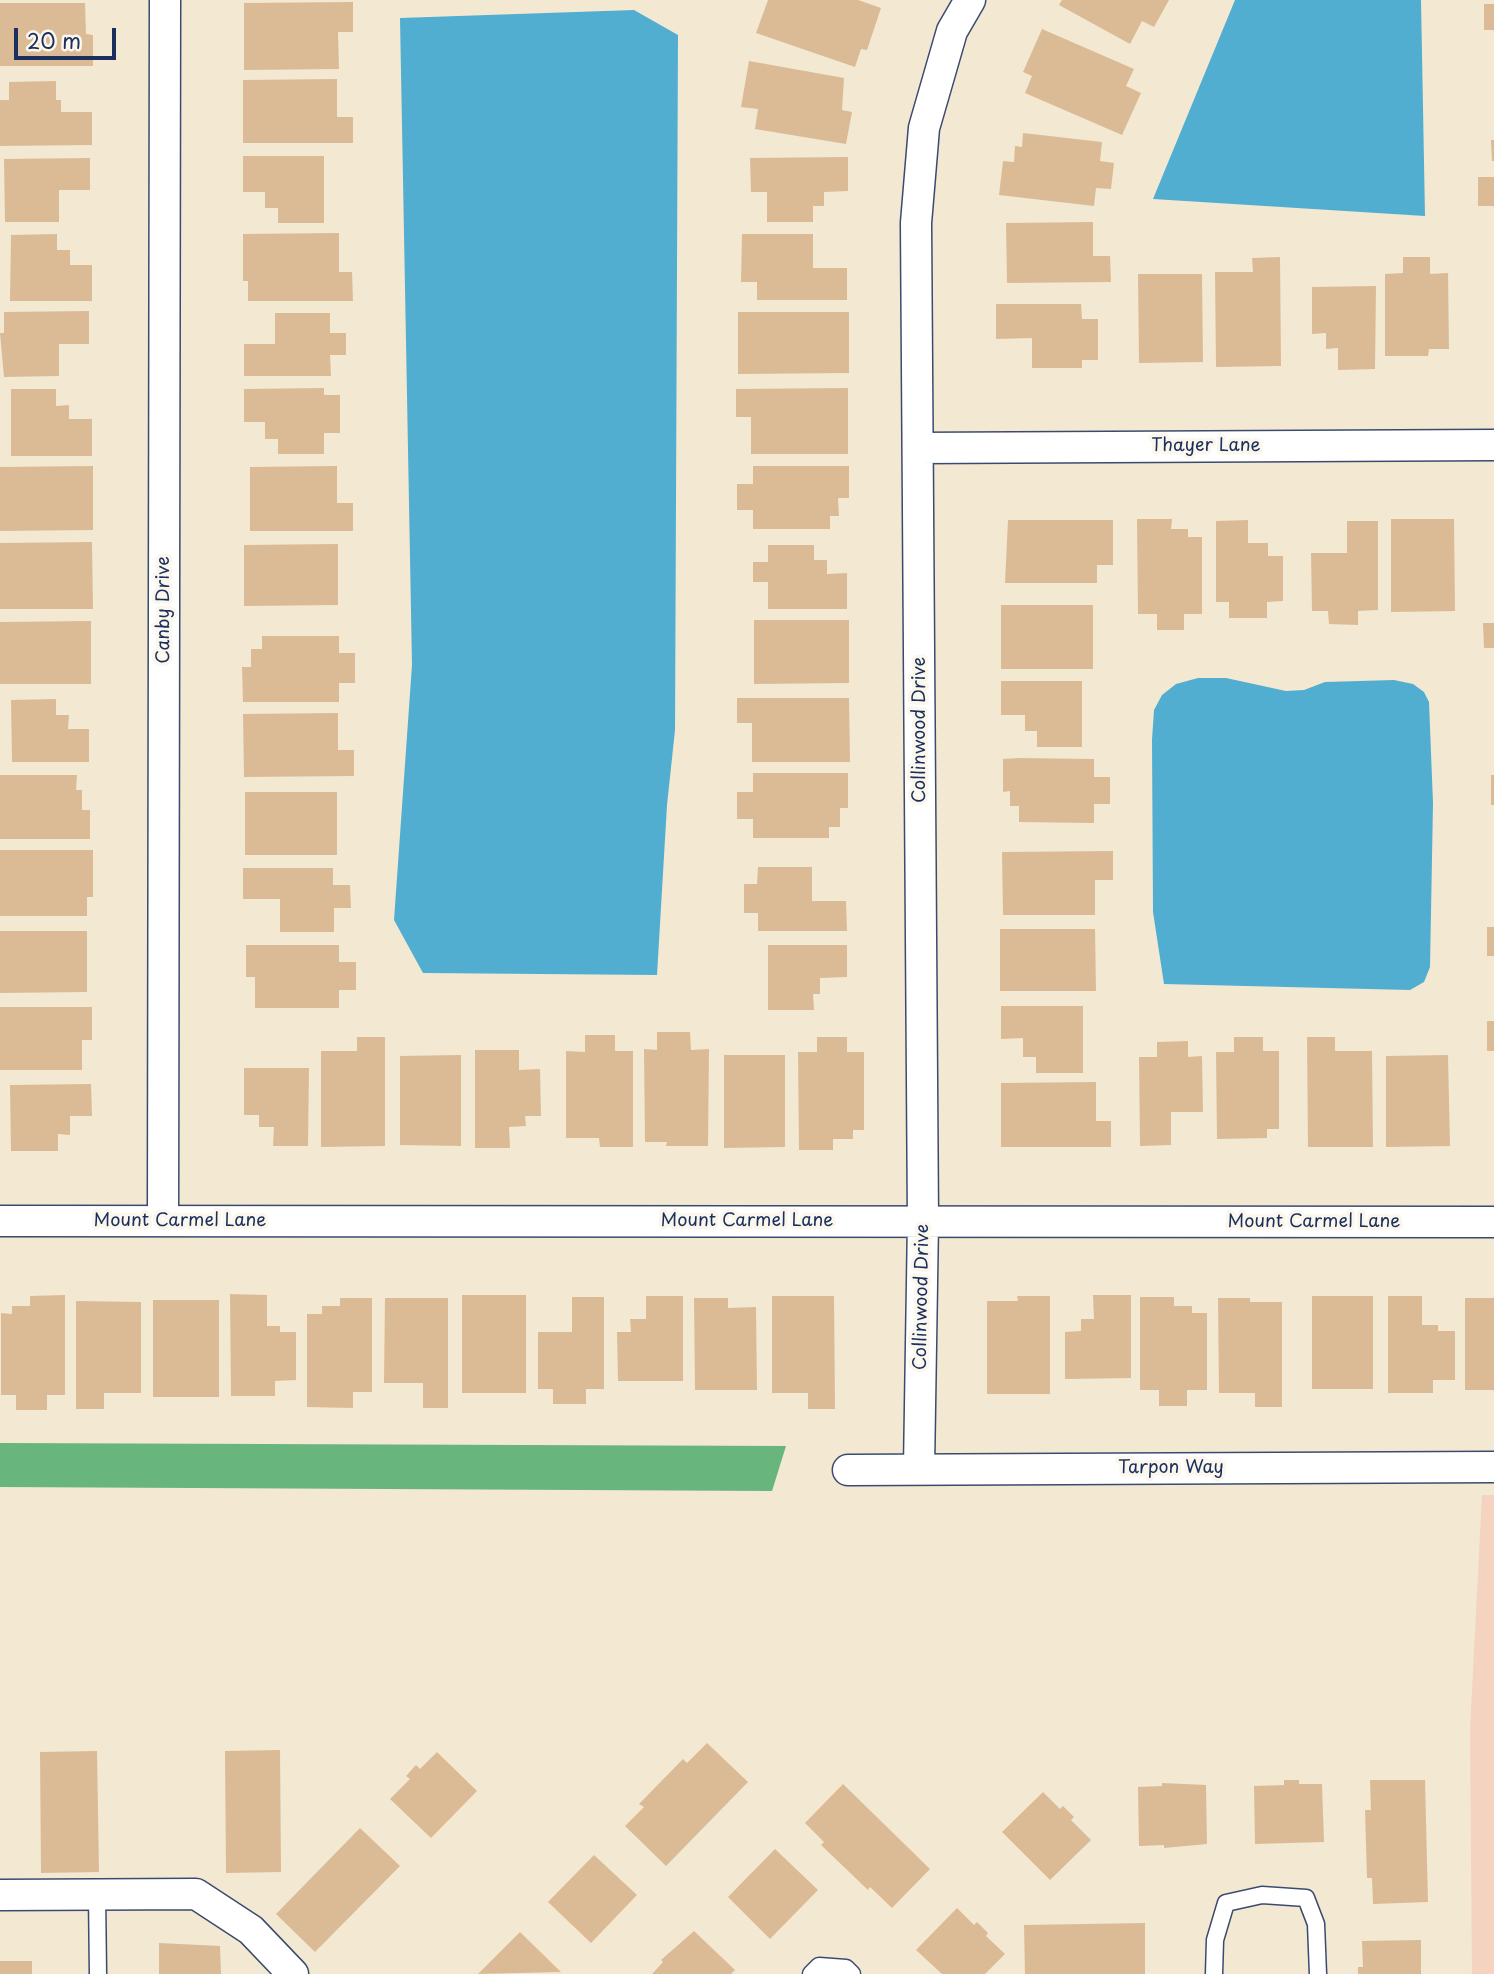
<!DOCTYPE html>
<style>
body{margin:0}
#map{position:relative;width:1494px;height:1974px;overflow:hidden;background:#f3e8d1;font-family:"Playpen Sans",sans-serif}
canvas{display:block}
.scale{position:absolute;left:14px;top:28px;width:102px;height:32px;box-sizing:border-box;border:4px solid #1b2f5e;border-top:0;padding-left:9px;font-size:21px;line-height:24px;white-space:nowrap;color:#1b2f5e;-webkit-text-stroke:5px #fbf7ec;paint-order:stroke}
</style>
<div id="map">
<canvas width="1494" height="1974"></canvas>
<div class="scale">20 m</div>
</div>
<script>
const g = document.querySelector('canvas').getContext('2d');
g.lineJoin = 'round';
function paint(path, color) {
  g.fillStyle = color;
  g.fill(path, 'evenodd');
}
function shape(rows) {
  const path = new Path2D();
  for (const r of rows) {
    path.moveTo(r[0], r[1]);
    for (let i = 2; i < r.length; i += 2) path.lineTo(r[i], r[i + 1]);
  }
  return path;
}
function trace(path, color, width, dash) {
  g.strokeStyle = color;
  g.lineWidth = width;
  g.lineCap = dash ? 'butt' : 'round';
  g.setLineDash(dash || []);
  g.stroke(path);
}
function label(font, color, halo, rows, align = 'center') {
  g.font = font + ' "Playpen Sans",sans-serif';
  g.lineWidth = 7;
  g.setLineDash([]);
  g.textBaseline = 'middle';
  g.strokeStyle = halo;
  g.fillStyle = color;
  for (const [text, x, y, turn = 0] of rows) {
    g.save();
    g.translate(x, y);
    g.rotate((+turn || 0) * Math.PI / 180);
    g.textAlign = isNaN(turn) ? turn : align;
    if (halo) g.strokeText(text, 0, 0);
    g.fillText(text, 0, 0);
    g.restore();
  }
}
const built = shape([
 [1482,1495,1494,1495,1494,1974,1472,1974,1470,1730]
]);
const forest = shape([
 [0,1443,786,1446,772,1491,0,1487]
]);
const water = shape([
 [1235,0,1421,0,1425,216,1153,199],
 [634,10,678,35,675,730,667,805,657,975,423,973,394,920,412,665,400,18],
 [1198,678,1226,678,1286,691,1304,690,1325,682,1394,680,1413,684,1424,692,1429,702,1433,803,1430,967,1424,982,1410,990,1164,984,1153,912,1152,740,1154,710,1162,695,1176,684]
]);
const building = shape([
 [768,0,858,0,881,8,867,50,861,49,855,67,756,33],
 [1062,0,1169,0,1154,27,1142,21,1130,44,1059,5],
 [353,2,353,32,338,32,339,69,244,70,244,3],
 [0,3,85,3,86,34,93,35,93,66,0,66],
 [1484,4,1494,4,1494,30,1484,30],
 [1042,29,1134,69,1126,86,1141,93,1122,135,1025,93,1032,76,1023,72],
 [749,61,844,78,842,110,852,112,846,144,755,129,758,109,741,107],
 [337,79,337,117,353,117,353,143,243,143,243,80],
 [56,81,56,100,61,100,61,112,92,112,92,145,0,146,0,100,9,100,9,82],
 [1023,133,1102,142,1100,161,1114,163,1111,189,1096,188,1094,206,999,195,1003,161,1014,162,1015,146,1022,147],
 [1491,140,1494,140,1494,161,1492,161],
 [243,156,324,156,324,223,278,223,278,208,265,208,265,192,243,192],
 [848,157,848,191,824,192,824,206,813,206,813,222,767,222,767,192,751,192,750,158],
 [90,158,90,190,59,190,59,222,5,222,4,159],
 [1478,177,1494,177,1494,206,1478,206],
 [1093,222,1093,256,1110,256,1111,282,1007,283,1006,223],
 [339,233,339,272,352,272,353,301,248,301,248,281,243,281,243,234],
 [57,234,57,250,70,250,70,265,92,265,92,301,10,301,11,235],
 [742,234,813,234,813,268,847,268,847,300,757,300,757,282,741,282],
 [1280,257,1281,366,1216,367,1215,272,1253,272,1252,258],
 [1403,257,1430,257,1430,274,1448,273,1449,349,1429,349,1428,356,1385,356,1385,274,1403,273],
 [1138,274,1202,274,1203,362,1139,363],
 [1376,286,1375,369,1338,370,1338,348,1326,349,1326,333,1312,334,1312,287],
 [996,304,1081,304,1082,319,1098,319,1098,360,1082,360,1082,368,1032,368,1032,338,996,339],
 [89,311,89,344,59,344,59,376,4,377,0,333,4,333,4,312],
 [738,312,849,312,849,373,738,374],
 [275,313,330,313,330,333,346,333,346,355,330,355,331,376,244,376,244,344,275,344],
 [324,388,324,395,340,395,340,433,324,433,324,454,278,454,278,439,265,439,265,422,244,422,244,389],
 [848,388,848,454,751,454,751,417,736,417,736,389],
 [11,389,56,389,56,406,69,405,69,419,92,419,92,456,11,456],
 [93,466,93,530,0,531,0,467],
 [337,466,337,503,353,503,353,531,250,531,250,467],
 [753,466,849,466,849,498,838,498,839,516,830,516,830,529,753,529,753,510,737,510,737,484,753,484],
 [1137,519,1172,519,1171,529,1188,529,1188,537,1202,537,1202,614,1184,614,1184,630,1157,630,1157,614,1138,614],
 [1391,519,1454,519,1455,611,1391,612],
 [1008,520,1113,520,1113,565,1097,565,1097,583,1005,583],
 [1248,520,1248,543,1268,543,1268,556,1283,556,1283,601,1267,602,1267,618,1229,618,1229,602,1216,602,1216,521],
 [1347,521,1378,521,1378,610,1358,611,1358,625,1329,624,1328,611,1312,611,1311,553,1347,553],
 [92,542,93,609,0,609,0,543],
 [338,544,338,605,244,606,244,545],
 [768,545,814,545,814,560,827,560,827,574,847,573,847,609,768,609,768,582,753,582,753,562,768,562],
 [1001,605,1093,605,1093,669,1001,669],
 [754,620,849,620,849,683,754,684],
 [91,621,91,684,0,684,0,622],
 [1483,623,1494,623,1494,648,1484,648],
 [262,636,339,636,339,653,355,653,355,683,339,683,339,702,243,702,242,667,251,667,251,649,262,649],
 [1001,681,1082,681,1082,747,1037,747,1037,731,1025,731,1025,715,1001,715],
 [737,698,849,698,850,762,752,762,752,723,737,723],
 [56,699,56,715,69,715,68,729,89,729,89,762,12,762,11,700],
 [338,713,338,750,354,750,354,776,244,777,243,714],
 [1019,758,1094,759,1094,777,1110,777,1110,804,1094,804,1094,823,1019,822,1019,806,1010,806,1010,791,1003,792,1003,759],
 [753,773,848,773,848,808,840,808,840,827,829,827,829,838,753,838,753,819,737,819,737,792,753,792],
 [0,775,77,775,76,790,82,790,82,810,90,810,90,839,0,839],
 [1491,775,1494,775,1494,805,1491,805],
 [245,792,337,792,337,855,245,855],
 [0,850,93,850,93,897,87,897,87,916,0,916],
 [1113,851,1113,880,1095,880,1095,915,1003,915,1002,852],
 [758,867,812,867,812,901,846,901,847,931,758,931,758,913,744,913,744,884,757,884],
 [243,868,333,868,333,885,350,885,351,908,334,908,334,932,280,932,280,899,243,899],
 [1487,927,1494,927,1494,956,1487,956],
 [1000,929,1095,929,1096,991,1000,991],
 [0,931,87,931,87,992,0,993],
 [246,945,339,945,339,962,356,962,356,990,339,990,339,1008,255,1008,255,977,246,977],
 [768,945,847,945,847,977,820,978,820,994,813,994,814,1010,768,1010],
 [1001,1006,1083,1006,1083,1073,1036,1073,1036,1057,1023,1057,1023,1038,1001,1039],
 [0,1007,92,1007,92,1040,82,1040,82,1070,0,1070],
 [1487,1021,1494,1021,1494,1051,1487,1051],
 [657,1032,690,1032,691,1050,709,1049,708,1146,666,1146,667,1142,645,1142,644,1049,657,1050],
 [585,1035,615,1035,615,1051,633,1051,633,1147,600,1147,599,1138,566,1138,566,1051,585,1052],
 [357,1037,385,1037,385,1146,321,1147,321,1051,357,1051],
 [817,1037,847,1037,847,1052,864,1052,864,1130,853,1130,853,1139,833,1139,833,1150,799,1150,798,1052,817,1052],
 [1234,1037,1263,1037,1263,1051,1279,1051,1279,1129,1267,1129,1267,1138,1217,1139,1216,1052,1234,1052],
 [1307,1037,1335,1037,1335,1051,1372,1051,1373,1147,1308,1147],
 [1188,1041,1188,1057,1202,1056,1203,1112,1171,1112,1171,1145,1140,1146,1139,1057,1157,1057,1157,1042],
 [475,1050,519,1050,519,1070,540,1069,541,1116,525,1116,526,1126,509,1127,510,1148,475,1148],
 [461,1055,461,1146,400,1145,400,1056],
 [724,1055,785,1055,785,1147,724,1148],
 [1448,1055,1450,1146,1386,1147,1386,1056],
 [244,1068,309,1068,308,1146,273,1146,274,1127,259,1127,259,1115,244,1115],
 [1096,1082,1096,1121,1111,1121,1111,1147,1001,1147,1001,1083],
 [91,1084,92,1116,70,1116,70,1135,58,1134,58,1151,11,1151,10,1085],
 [230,1294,267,1295,267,1326,280,1326,280,1332,296,1332,296,1380,275,1381,275,1396,231,1396],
 [65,1295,65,1395,47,1395,47,1410,16,1410,16,1395,1,1395,1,1313,12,1314,12,1306,30,1306,30,1296],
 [462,1295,526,1295,526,1393,462,1393],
 [1093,1295,1131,1295,1131,1378,1065,1379,1065,1332,1081,1331,1081,1319,1094,1319],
 [646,1296,683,1296,683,1381,618,1381,617,1332,631,1332,630,1319,646,1319],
 [772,1296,834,1296,835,1409,808,1409,808,1393,772,1393],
 [1017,1296,1050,1296,1050,1394,987,1394,987,1301,1018,1301],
 [1312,1296,1373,1296,1373,1389,1312,1389],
 [1388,1296,1422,1296,1422,1325,1438,1325,1438,1331,1455,1331,1455,1380,1433,1380,1433,1393,1388,1393],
 [572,1297,604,1297,604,1389,586,1389,586,1404,553,1404,553,1389,538,1389,538,1332,572,1332],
 [1140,1297,1174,1297,1174,1306,1192,1306,1192,1313,1207,1313,1207,1390,1187,1390,1187,1406,1159,1406,1159,1390,1140,1390],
 [340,1298,372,1298,372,1392,353,1392,353,1408,307,1407,307,1314,322,1314,322,1306,340,1306],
 [385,1298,448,1298,448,1408,423,1408,423,1383,384,1383],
 [694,1298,728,1298,728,1308,756,1307,757,1390,695,1390],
 [1218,1298,1250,1298,1250,1302,1282,1302,1282,1407,1255,1407,1255,1393,1219,1393],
 [1465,1298,1494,1298,1494,1390,1465,1390],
 [153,1300,219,1300,219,1397,153,1397],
 [76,1301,141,1302,141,1393,104,1393,104,1409,76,1409],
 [707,1743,748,1782,666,1866,625,1826,644,1807,639,1804,683,1759,687,1763],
 [280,1750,281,1872,226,1873,225,1751],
 [97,1751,99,1872,41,1873,40,1752],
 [437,1752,477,1791,431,1838,390,1799,410,1779,406,1776,416,1765,420,1769],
 [1284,1780,1299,1780,1299,1784,1322,1784,1324,1842,1255,1844,1254,1786,1284,1785],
 [1370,1780,1425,1780,1428,1902,1373,1904,1372,1878,1367,1878,1365,1810,1371,1810],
 [1162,1783,1206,1785,1207,1844,1164,1848,1164,1845,1139,1846,1138,1787,1162,1786],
 [843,1784,930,1869,892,1908,870,1887,868,1890,821,1845,824,1842,805,1823],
 [1043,1792,1060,1809,1063,1806,1074,1817,1071,1820,1091,1840,1050,1880,1002,1832],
 [360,1828,400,1866,315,1952,276,1914],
 [775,1849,818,1890,770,1939,728,1897],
 [594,1855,637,1895,591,1943,548,1902],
 [957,1908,974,1925,977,1922,988,1933,986,1936,1005,1954,985,1974,942,1974,916,1950],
 [1145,1923,1145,1974,1025,1974,1024,1925],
 [694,1931,735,1970,731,1974,652,1974,663,1962,661,1960],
 [520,1932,561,1972,478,1974],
 [1421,1940,1421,1974,1358,1974,1358,1967,1363,1967,1362,1941],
 [159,1943,220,1946,221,1974,159,1974],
 [0,1961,32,1961,32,1974,0,1974]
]);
const lane = shape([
 [97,1894,98,1974],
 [811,1974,819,1966,846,1968,852,1974],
 [1214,1974,1215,1940,1226,1903,1262,1895,1306,1898,1316,1924,1318,1974]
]);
const street = shape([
 [918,448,1494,445],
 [0,1221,1494,1222],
 [163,1221,165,0],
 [919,1468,923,1221,916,223,924,128,952,31,970,0],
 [848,1470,1494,1467],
 [0,1895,196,1894,251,1930,293,1974]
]);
const streetNames = [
 ["Thayer Lane",1206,446],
 ["Canby Drive",164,610,-90],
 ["Collinwood Drive",920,730,-90],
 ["Mount Carmel Lane",180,1221],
 ["Mount Carmel Lane",747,1221],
 ["Mount Carmel Lane",1314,1222],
 ["Collinwood Drive",922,1297,-89],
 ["Tarpon Way",1171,1468]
];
paint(built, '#f4d3c0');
paint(forest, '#68b57e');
paint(water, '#51aed0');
paint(building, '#dbbb96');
trace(lane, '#3b4b6f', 19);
trace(street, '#3b4b6f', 33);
trace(lane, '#fff', 16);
trace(street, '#fff', 30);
label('18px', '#1b2f5e', '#fbf7ec', streetNames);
</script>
